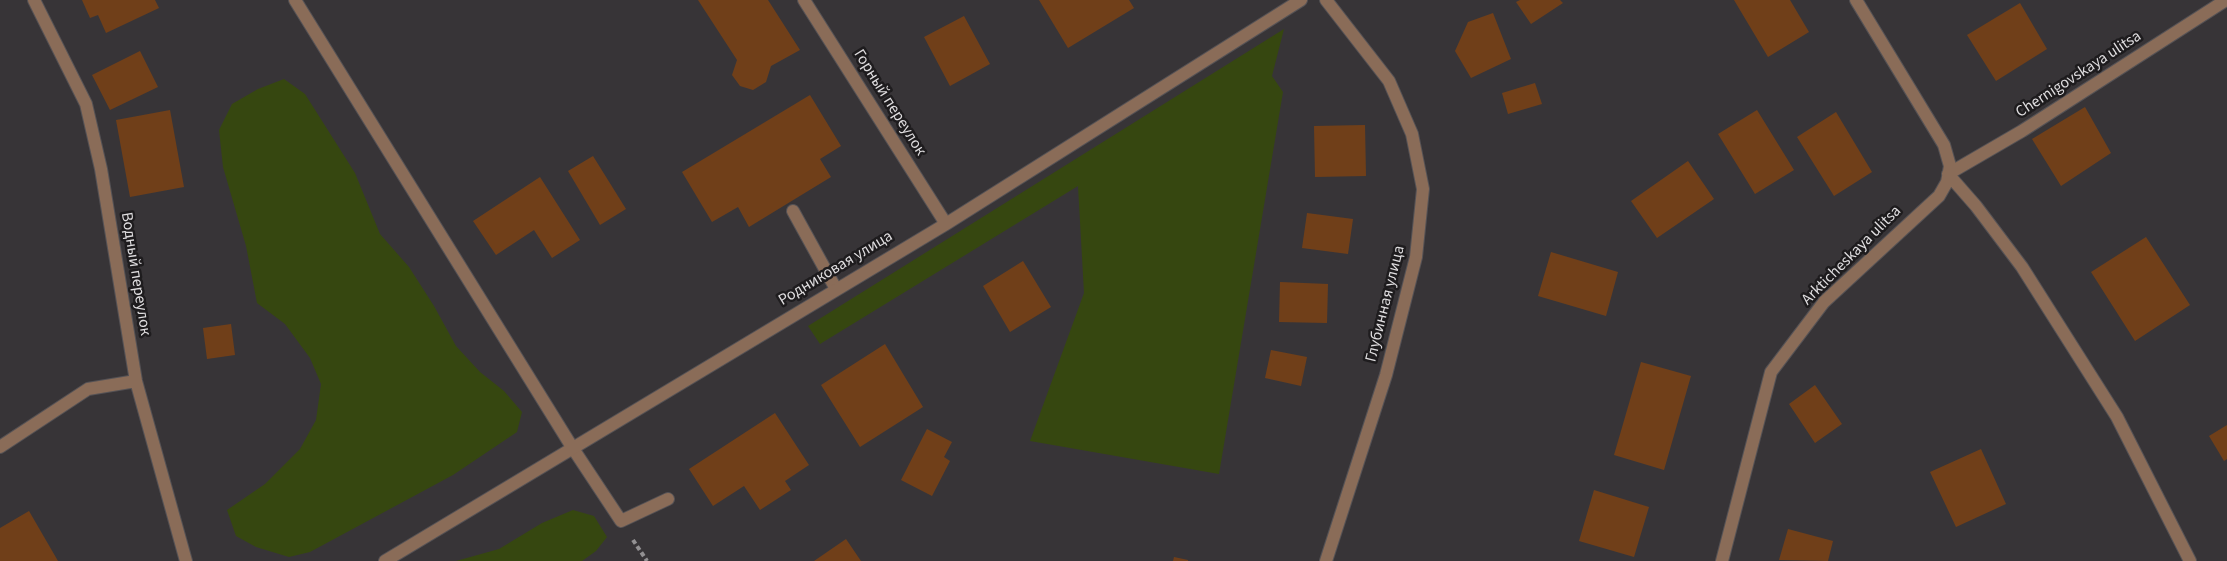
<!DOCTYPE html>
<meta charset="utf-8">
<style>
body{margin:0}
canvas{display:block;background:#373437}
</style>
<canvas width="2227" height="561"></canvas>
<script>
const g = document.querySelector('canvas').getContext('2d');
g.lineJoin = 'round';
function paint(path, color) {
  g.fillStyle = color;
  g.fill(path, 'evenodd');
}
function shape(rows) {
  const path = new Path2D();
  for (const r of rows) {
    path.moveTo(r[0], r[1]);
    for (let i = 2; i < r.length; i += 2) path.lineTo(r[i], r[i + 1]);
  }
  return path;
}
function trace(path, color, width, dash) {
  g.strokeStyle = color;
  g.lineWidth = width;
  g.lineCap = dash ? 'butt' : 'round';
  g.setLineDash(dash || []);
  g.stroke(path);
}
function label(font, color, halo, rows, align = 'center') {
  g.font = font + ' "Source Sans 3",sans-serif';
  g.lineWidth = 5;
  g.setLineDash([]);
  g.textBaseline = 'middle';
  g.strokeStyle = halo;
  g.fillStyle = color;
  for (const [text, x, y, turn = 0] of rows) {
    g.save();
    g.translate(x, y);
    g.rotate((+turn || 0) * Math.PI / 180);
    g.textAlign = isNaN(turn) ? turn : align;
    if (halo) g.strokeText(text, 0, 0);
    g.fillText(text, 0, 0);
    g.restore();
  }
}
const green = shape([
 [1284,29,1272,76,1283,92,1219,474,1030,441,1084,293,1078,186,820,344,808,326],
 [284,79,305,94,355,173,380,234,409,267,434,306,456,346,480,372,504,391,522,412,517,432,453,475,310,552,289,557,256,547,236,536,227,510,265,484,300,449,316,420,321,384,310,358,285,324,257,303,246,246,223,167,219,130,232,104,258,89],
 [573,510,594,516,607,537,596,551,582,561,456,561,499,549,542,523]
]);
const building = shape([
 [82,0,155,0,159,8,106,33,98,15,90,18],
 [698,0,768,0,800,50,771,66,766,82,753,90,740,86,732,75,737,60],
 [1039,0,1129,0,1134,8,1068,48],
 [1520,0,1560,0,1563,3,1531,24,1516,2],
 [1734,0,1790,0,1809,32,1768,57],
 [2020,3,2047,49,1996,81,1967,35],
 [1493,13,1511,59,1471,78,1455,51,1468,22],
 [964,16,990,64,950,86,924,37],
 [140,51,158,87,110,110,92,75],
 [1535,83,1542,104,1508,114,1502,93],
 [810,95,841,146,820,159,831,177,749,227,738,207,712,222,682,172],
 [2085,107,2111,153,2061,186,2032,139],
 [170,110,184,187,130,197,116,120],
 [1757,110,1794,170,1755,194,1718,134],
 [1836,112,1872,172,1834,196,1797,137],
 [1365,125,1366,176,1315,177,1314,126],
 [593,156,626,209,600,225,568,171],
 [1688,161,1714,199,1657,238,1631,201],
 [540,177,580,240,552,258,534,230,496,255,473,221],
 [1307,213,1353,219,1348,254,1302,248],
 [2146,237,2190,305,2135,341,2091,272],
 [1551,252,1618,272,1606,316,1538,296],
 [1023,261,1051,307,1010,332,983,286],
 [1280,282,1328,284,1327,323,1279,322],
 [231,324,235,355,207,359,203,328],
 [885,344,923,407,860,447,821,385],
 [1271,350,1307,357,1301,386,1265,378],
 [1641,362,1691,376,1664,470,1614,455],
 [1815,385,1842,424,1815,443,1789,404],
 [775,413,809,465,785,481,791,490,760,510,744,486,713,506,689,469],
 [2227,425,2227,459,2224,461,2209,436],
 [927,429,952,442,944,457,950,461,932,496,901,480],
 [1981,449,2006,504,1956,527,1930,472],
 [1594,490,1649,507,1634,557,1579,541],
 [29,511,58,561,0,561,0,528],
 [1788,529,1833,541,1828,561,1779,560],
 [846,539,861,561,814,561],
 [1174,557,1188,560,1188,561,1173,561]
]);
const path = shape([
 [633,540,647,561]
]);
const service = shape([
 [793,211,836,289],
 [572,447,621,521,668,499]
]);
const minor = shape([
 [34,0,86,104,101,169,136,381,186,561],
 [295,0,572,447],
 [804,0,946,224],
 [0,447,88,389,136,381],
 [385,561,946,224,1301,0],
 [1326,561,1386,375,1416,257,1423,189,1412,134,1389,81,1326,0],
 [1722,561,1771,372,1824,302,1939,196,1947,182,1950,166,1944,145,1856,0],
 [2190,561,2117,417,2022,267,1976,206,1948,174,2022,131,2226,0]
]);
const streetNames = [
 ["Chernigovskaya ulitsa",2079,75,-33],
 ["Горный переулок",889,103,58],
 ["Arkticheskaya ulitsa",1852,256,-45],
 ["Родниковая улица",836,269,-31],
 ["Водный переулок",135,274,81],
 ["Глубинная улица",1386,304,-76]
];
paint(green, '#364710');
paint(building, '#703f19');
trace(service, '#555255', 14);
trace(minor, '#555255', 14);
trace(path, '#939193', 4, [4.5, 3]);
trace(service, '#8a6c58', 12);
trace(minor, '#8a6c58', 12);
label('16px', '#dfdddf', '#1e1c1e', streetNames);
</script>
